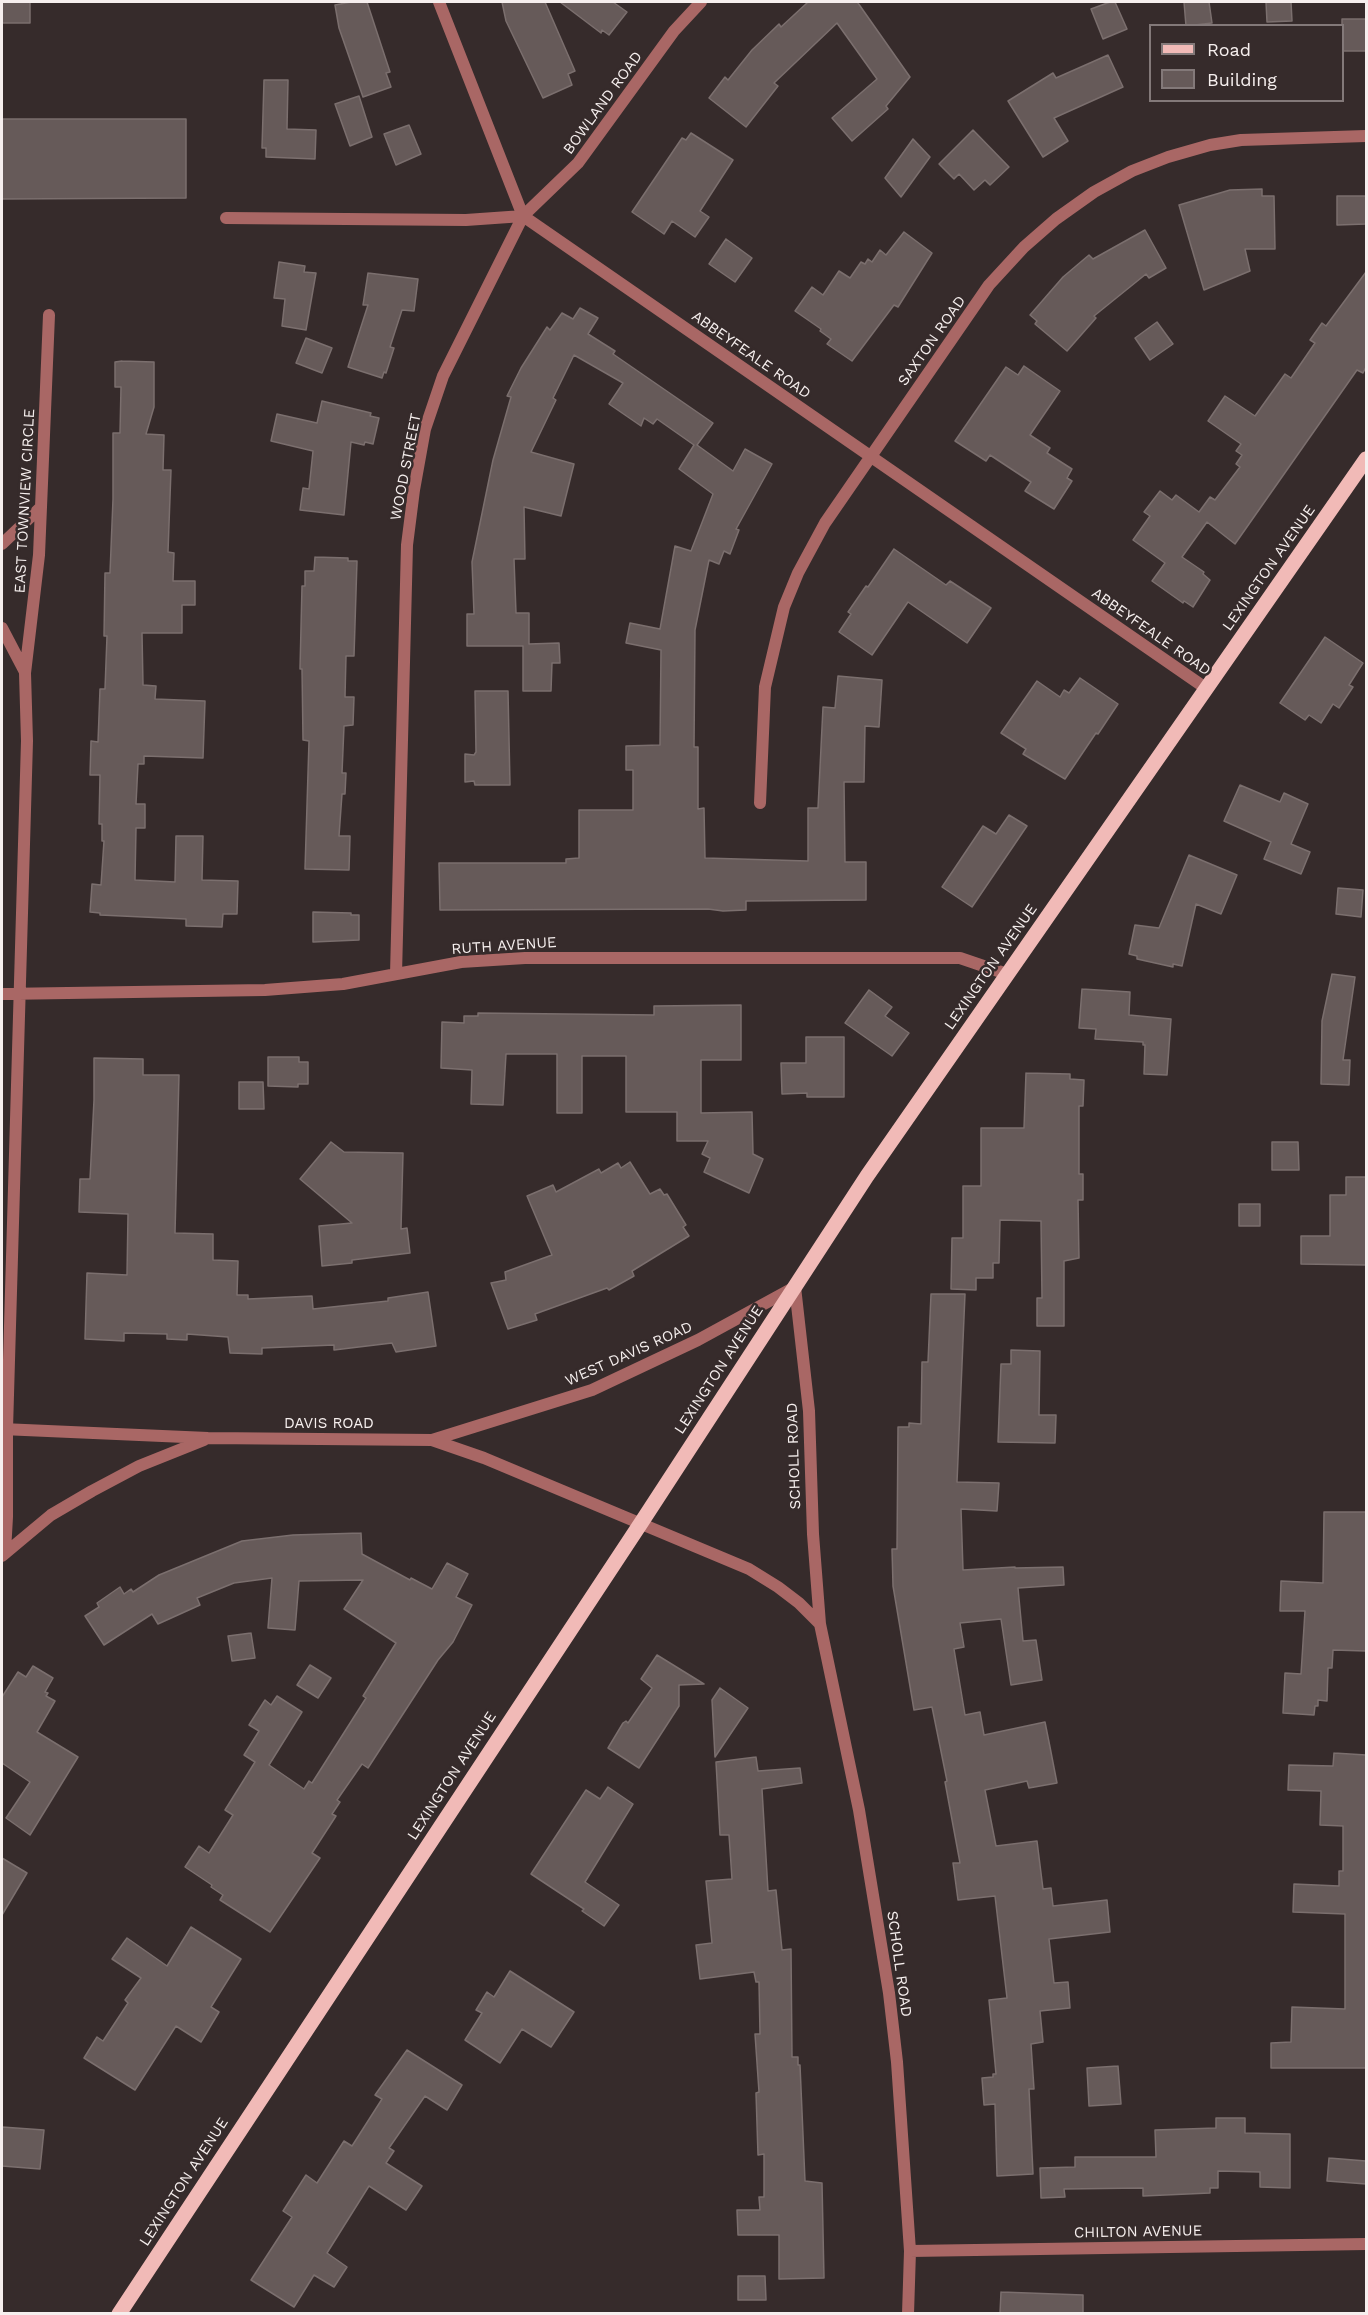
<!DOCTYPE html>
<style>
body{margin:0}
#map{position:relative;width:1368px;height:2315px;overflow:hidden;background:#362b2b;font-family:"Work Sans",sans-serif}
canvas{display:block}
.frame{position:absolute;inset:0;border:3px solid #f6efee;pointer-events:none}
.legend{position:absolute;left:1149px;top:24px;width:195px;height:78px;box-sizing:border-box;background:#362b2b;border:2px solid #837979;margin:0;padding:8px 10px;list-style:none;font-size:18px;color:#f6efee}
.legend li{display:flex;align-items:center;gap:12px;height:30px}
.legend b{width:30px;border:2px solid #837979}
</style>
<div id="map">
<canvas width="1368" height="2315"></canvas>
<div class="frame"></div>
<ul class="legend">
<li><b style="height:8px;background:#f1bab7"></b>Road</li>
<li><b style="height:16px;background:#665a59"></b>Building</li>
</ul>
</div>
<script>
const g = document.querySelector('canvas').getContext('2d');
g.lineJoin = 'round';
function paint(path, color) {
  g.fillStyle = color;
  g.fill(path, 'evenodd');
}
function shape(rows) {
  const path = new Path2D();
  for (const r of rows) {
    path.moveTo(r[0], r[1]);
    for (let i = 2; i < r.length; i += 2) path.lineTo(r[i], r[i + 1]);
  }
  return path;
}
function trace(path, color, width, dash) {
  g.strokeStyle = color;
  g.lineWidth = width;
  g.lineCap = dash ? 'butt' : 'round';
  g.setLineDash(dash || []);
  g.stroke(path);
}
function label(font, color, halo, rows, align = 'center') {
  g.font = font + ' "Work Sans",sans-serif';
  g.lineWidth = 5;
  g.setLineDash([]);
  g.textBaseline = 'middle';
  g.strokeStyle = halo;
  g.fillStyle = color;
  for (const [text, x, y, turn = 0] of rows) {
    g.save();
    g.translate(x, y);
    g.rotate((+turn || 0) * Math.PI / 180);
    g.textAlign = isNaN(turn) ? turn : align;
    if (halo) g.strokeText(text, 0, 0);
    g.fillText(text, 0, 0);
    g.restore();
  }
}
const building = shape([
 [2,2,30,2,30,23,2,23,2,2],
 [351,2,367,2,390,72,386,73,391,87,363,97,339,28,335,5,351,2],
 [502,2,545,2,575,71,568,74,572,85,543,98,506,21,502,2],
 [560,2,613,2,627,12,609,35,602,30,601,33,560,2],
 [808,2,859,2,858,3,910,77,886,106,888,109,852,141,832,118,877,79,837,23,774,83,778,86,746,127,709,98,725,77,728,80,752,50,779,24,781,27,808,2],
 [1110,2,1115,2,1127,29,1103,39,1091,9,1110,2],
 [1184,2,1209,2,1212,23,1186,26,1184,2],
 [1266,2,1291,2,1292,21,1267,22,1266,2],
 [1342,19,1366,19,1366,51,1342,51,1342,19],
 [1108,55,1123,87,1054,118,1068,141,1043,157,1008,101,1053,73,1056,78,1108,55],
 [264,80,288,80,287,129,316,130,315,159,266,157,266,148,262,148,264,80],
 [359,96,372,137,350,146,335,104,359,96],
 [2,119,186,119,186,198,2,199,2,119],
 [409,125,421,154,396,165,384,134,409,125],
 [973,130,1009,167,990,185,985,180,974,190,959,174,954,179,939,164,973,130],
 [691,133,733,160,700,211,709,217,695,237,672,221,664,234,632,212,682,138,686,140,691,133],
 [913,139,930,157,901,197,885,178,913,139],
 [1262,189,1262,196,1274,196,1275,249,1245,249,1250,271,1204,290,1179,205,1230,190,1262,189],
 [1337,196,1366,196,1366,224,1337,225,1337,196],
 [1145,230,1166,268,1149,278,1146,274,1094,316,1096,318,1067,351,1035,324,1037,321,1030,315,1063,277,1089,255,1093,259,1145,230],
 [904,232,932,253,898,307,894,305,852,361,827,344,831,339,820,331,821,329,795,311,812,287,823,295,839,271,850,278,861,262,865,264,868,259,872,262,880,250,886,255,904,232],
 [726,239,752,258,735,282,709,264,726,239],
 [279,262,305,266,304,272,316,273,306,330,282,326,285,299,274,298,279,262],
 [1366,272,1366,367,1363,373,1357,370,1235,544,1207,522,1182,557,1204,572,1203,574,1210,580,1193,607,1184,601,1183,603,1152,581,1165,563,1133,540,1150,516,1144,512,1160,491,1172,500,1176,495,1199,512,1210,497,1215,500,1240,467,1236,464,1242,455,1236,451,1241,444,1208,421,1225,396,1255,416,1285,374,1291,378,1315,343,1310,340,1322,323,1326,326,1366,272],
 [368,273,418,279,414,311,402,310,390,347,394,348,386,373,384,372,382,378,348,367,368,305,363,305,368,273],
 [580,308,598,318,588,334,615,351,613,354,713,423,697,445,733,471,745,449,772,464,736,529,739,530,730,554,724,551,719,564,709,560,695,630,694,747,698,747,698,809,704,808,705,858,808,861,808,808,818,808,823,707,835,708,838,676,882,680,879,727,865,726,864,782,844,782,845,862,866,862,866,900,746,901,746,910,723,911,708,909,440,910,439,863,566,863,566,859,579,858,579,810,633,810,633,770,626,770,626,746,660,745,661,650,626,643,630,623,660,629,675,546,691,551,713,494,679,469,694,445,657,419,653,424,644,418,641,426,609,404,623,383,574,355,553,398,556,400,531,452,574,464,561,516,524,507,525,559,514,559,516,613,529,613,529,644,559,643,560,663,552,663,551,691,523,691,523,646,467,646,467,614,474,614,472,562,493,460,511,397,507,396,521,368,547,327,550,330,562,313,573,319,580,308],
 [1157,322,1173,344,1150,360,1135,338,1157,322],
 [306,338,332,348,322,373,296,363,306,338],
 [122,361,154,362,154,407,146,434,164,435,163,470,171,470,168,552,174,553,173,581,195,581,195,605,182,605,182,633,142,633,143,685,156,686,155,699,205,701,203,758,144,756,144,764,138,764,136,804,145,804,145,828,136,828,135,880,175,882,176,836,203,836,202,880,238,881,237,914,223,914,222,927,186,926,186,919,100,915,100,913,90,912,92,884,101,885,104,841,102,841,102,824,99,824,100,775,90,775,91,741,98,742,100,689,105,689,107,636,104,636,105,573,110,573,113,499,113,433,120,433,121,387,115,387,115,362,122,361],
 [1024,366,1060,391,1030,435,1050,448,1047,453,1072,469,1067,478,1072,481,1054,509,1025,491,1031,482,990,455,986,461,955,441,1006,367,1018,375,1024,366],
 [322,401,371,413,370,416,379,418,373,444,365,442,364,445,351,442,344,515,300,510,303,488,309,489,313,451,271,441,277,414,317,423,322,401],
 [894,549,946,585,950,581,991,608,967,643,908,602,872,655,839,632,851,614,848,612,866,586,868,587,894,549],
 [315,557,348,558,348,561,357,561,354,656,346,656,345,697,354,697,353,725,344,726,342,773,346,773,345,794,342,794,339,836,350,836,349,870,305,869,309,741,303,740,302,669,300,669,302,586,305,586,305,571,314,571,315,557],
 [1325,637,1363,663,1349,685,1353,687,1339,708,1333,704,1321,723,1309,715,1305,720,1280,703,1325,637],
 [1080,678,1118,704,1098,734,1096,733,1065,779,1023,754,1026,749,1001,733,1037,681,1060,697,1064,690,1069,693,1080,678],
 [475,691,508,691,510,785,475,785,474,781,465,782,465,754,474,755,476,752,475,691],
 [1240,785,1280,802,1284,793,1308,804,1291,844,1310,852,1301,874,1264,859,1271,842,1224,821,1240,785],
 [1009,815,1027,826,972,907,942,887,983,826,996,834,1009,815],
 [1189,855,1237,875,1221,914,1196,904,1182,966,1173,964,1173,967,1137,959,1137,956,1129,954,1135,925,1159,928,1189,855],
 [1338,888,1363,890,1361,917,1336,914,1338,888],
 [313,912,351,913,351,915,359,915,359,940,313,942,313,912],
 [1332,974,1355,977,1343,1060,1350,1060,1349,1085,1321,1084,1322,1021,1332,974],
 [1082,989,1130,992,1129,1015,1171,1019,1167,1075,1144,1074,1145,1045,1143,1045,1143,1042,1095,1039,1096,1029,1079,1028,1082,989],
 [869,990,892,1007,885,1016,909,1033,892,1056,845,1023,869,990],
 [741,1005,741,1060,701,1060,701,1113,752,1112,753,1154,763,1159,749,1193,704,1172,710,1158,702,1154,708,1141,677,1141,677,1112,626,1112,626,1056,582,1056,582,1113,557,1113,557,1054,506,1054,503,1105,471,1104,472,1070,441,1068,442,1022,464,1023,464,1016,478,1016,478,1013,654,1015,654,1006,741,1005],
 [806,1037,844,1037,844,1097,807,1097,807,1093,782,1094,781,1063,806,1063,806,1037],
 [268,1057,299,1057,299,1062,308,1062,308,1084,298,1084,298,1087,268,1086,268,1057],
 [94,1058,143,1059,143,1075,179,1075,175,1233,213,1234,213,1260,238,1261,237,1295,248,1295,248,1299,312,1296,313,1309,388,1301,388,1298,428,1292,436,1346,396,1352,392,1343,334,1350,334,1345,262,1348,262,1354,230,1353,228,1337,187,1334,187,1340,167,1339,167,1334,124,1333,124,1341,85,1339,87,1273,127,1275,128,1214,79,1212,80,1179,90,1179,94,1100,94,1058],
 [1026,1073,1070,1074,1070,1079,1084,1080,1083,1106,1079,1106,1079,1174,1083,1174,1083,1200,1078,1200,1079,1258,1064,1261,1064,1326,1037,1326,1037,1298,1042,1298,1041,1221,1000,1220,999,1263,993,1263,993,1278,976,1278,976,1290,951,1289,952,1238,963,1238,963,1186,981,1186,981,1128,1024,1128,1026,1073],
 [239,1082,263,1082,264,1109,239,1109,239,1082],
 [331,1142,344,1152,403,1153,401,1229,407,1228,410,1253,352,1260,352,1263,322,1266,319,1226,352,1223,300,1179,331,1142],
 [1272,1142,1298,1142,1299,1170,1272,1170,1272,1142],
 [630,1162,650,1194,660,1189,664,1195,667,1194,686,1225,683,1227,689,1236,632,1271,634,1276,609,1290,607,1288,535,1314,537,1320,508,1329,491,1283,506,1280,505,1272,552,1255,527,1196,553,1185,556,1192,599,1169,601,1173,618,1163,621,1168,630,1162],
 [1346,1177,1366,1177,1366,1265,1301,1264,1301,1236,1330,1236,1330,1195,1346,1195,1346,1177],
 [1239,1204,1260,1204,1260,1226,1239,1226,1239,1204],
 [931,1294,965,1294,957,1482,999,1483,997,1511,961,1509,963,1570,1015,1567,1015,1568,1063,1567,1064,1585,1018,1588,1023,1641,1036,1640,1042,1680,1011,1685,1001,1619,960,1623,964,1647,954,1649,965,1715,980,1712,984,1735,1045,1722,1050,1747,1057,1783,1029,1788,1027,1781,985,1790,996,1846,1037,1841,1043,1889,1051,1888,1053,1906,1107,1900,1110,1932,1049,1939,1054,1983,1068,1982,1070,2008,1040,2011,1043,2042,1031,2044,1034,2089,1029,2089,1033,2174,997,2176,995,2104,984,2105,982,2078,993,2077,993,2074,996,2074,989,2000,1007,1998,995,1896,958,1900,953,1863,960,1863,945,1782,947,1781,932,1707,914,1710,893,1586,892,1549,897,1549,898,1427,909,1427,909,1423,921,1424,922,1362,928,1362,931,1294],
 [1011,1350,1040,1351,1039,1415,1056,1415,1055,1443,998,1442,1001,1364,1011,1364,1011,1350],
 [1324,1512,1366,1512,1366,1651,1333,1650,1332,1668,1328,1668,1327,1701,1318,1700,1318,1706,1315,1706,1314,1715,1283,1713,1285,1673,1301,1674,1305,1611,1280,1611,1281,1581,1323,1583,1324,1512],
 [361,1533,362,1554,410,1580,411,1578,432,1589,447,1563,468,1574,456,1597,472,1605,453,1642,438,1660,368,1768,362,1764,337,1800,340,1802,332,1814,336,1816,312,1853,320,1858,270,1932,220,1900,223,1895,211,1887,212,1885,185,1867,199,1846,209,1853,233,1815,225,1810,255,1762,244,1755,259,1731,249,1725,265,1700,271,1705,277,1696,302,1712,269,1765,304,1789,309,1781,312,1783,366,1698,363,1696,396,1643,344,1609,363,1580,299,1581,295,1630,268,1628,272,1578,234,1583,197,1598,200,1605,158,1624,152,1614,104,1645,85,1616,99,1607,97,1603,120,1587,124,1594,131,1589,133,1592,159,1575,242,1541,293,1535,361,1533],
 [251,1633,255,1658,232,1661,228,1636,251,1633],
 [657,1655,704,1684,679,1685,679,1706,639,1768,608,1748,623,1723,626,1721,628,1723,652,1688,641,1679,657,1655],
 [310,1665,331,1678,318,1698,297,1685,310,1665],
 [33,1666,53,1678,45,1692,48,1693,46,1696,55,1701,37,1732,78,1757,30,1835,6,1818,30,1782,2,1763,2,1697,18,1672,26,1677,33,1666],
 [720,1688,748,1708,715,1757,712,1700,720,1688],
 [1334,1753,1366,1755,1366,2068,1271,2068,1271,2043,1291,2042,1292,2007,1345,2009,1345,1914,1293,1912,1294,1884,1339,1886,1339,1871,1343,1871,1343,1826,1320,1825,1321,1791,1288,1790,1289,1765,1333,1766,1334,1753],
 [756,1757,758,1771,800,1768,802,1783,762,1789,768,1891,776,1890,782,1950,791,1949,792,2057,798,2057,798,2065,800,2065,805,2181,822,2183,824,2278,779,2279,779,2235,738,2235,737,2210,760,2210,759,2197,764,2197,764,2154,758,2155,756,2093,759,2092,755,2034,760,2034,759,1982,756,1982,754,1972,700,1979,696,1945,712,1943,706,1881,732,1879,729,1835,720,1835,716,1762,756,1757],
 [608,1787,633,1804,585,1882,619,1905,604,1926,582,1911,584,1909,531,1874,586,1790,600,1799,608,1787],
 [2,1858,27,1873,2,1915,2,1858],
 [191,1927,241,1959,211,2007,219,2012,201,2042,176,2026,135,2090,84,2058,97,2037,103,2041,128,2003,125,2000,141,1978,112,1959,127,1938,167,1966,191,1927],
 [510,1971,574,2012,551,2047,522,2029,500,2063,465,2040,482,2013,476,2010,487,1992,494,1997,510,1971],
 [407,2050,462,2085,447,2110,425,2096,389,2148,394,2151,386,2163,422,2186,406,2210,369,2186,327,2253,347,2267,334,2287,314,2275,294,2307,251,2280,292,2217,283,2211,306,2175,317,2183,344,2141,352,2146,382,2099,375,2095,407,2050],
 [1118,2066,1121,2104,1089,2106,1087,2068,1118,2066],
 [1216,2118,1245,2118,1245,2133,1290,2134,1290,2188,1260,2187,1260,2172,1218,2171,1218,2188,1210,2188,1210,2193,1143,2196,1143,2188,1064,2189,1065,2197,1041,2198,1040,2168,1075,2167,1075,2157,1156,2157,1155,2130,1216,2128,1216,2118],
 [2,2127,44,2130,40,2169,2,2166,2,2127],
 [1329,2158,1366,2161,1366,2184,1327,2181,1329,2158],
 [738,2276,765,2276,766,2300,738,2300,738,2276],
 [1001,2292,1083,2295,1083,2313,1000,2313,1001,2292]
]);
const minor = shape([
 [439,2,523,216],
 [226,218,466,220,523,216,1207,689],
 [2,544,41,507],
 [2,628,25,672],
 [760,803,765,687,784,607,798,573,825,523,989,285,1024,247,1056,219,1094,192,1132,171,1168,157,1210,145,1241,140,1366,136],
 [396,974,407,545,414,490,425,429,443,376,523,216,578,163,674,31,701,2],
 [2,994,265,990,343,984,461,962,525,958,960,958,1007,974],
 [2,1429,208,1438,432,1440,484,1458,749,1569,778,1587,799,1603,820,1624,859,1810,889,1993,897,2062,910,2251,908,2314],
 [432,1440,592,1390,698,1340,795,1287,809,1411,813,1534,820,1624],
 [5,1552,7,1517,7,1429,27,741,25,673,39,555,49,315],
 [2,1556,51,1515,92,1491,139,1466,204,1440],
 [910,2251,1366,2244]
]);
const primary = shape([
 [119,2314,641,1523,867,1176,1366,459]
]);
const streetNames = [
 ["BOWLAND ROAD",603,103,-54],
 ["SAXTON ROAD",932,341,-55],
 ["ABBEYFEALE ROAD",751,355,35],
 ["WOOD STREET",406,467,-79],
 ["EAST TOWNVIEW CIRCLE",25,501,-87],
 ["LEXINGTON AVENUE",1269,568,-55],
 ["ABBEYFEALE ROAD",1151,632,35],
 ["RUTH AVENUE",504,946,-4],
 ["LEXINGTON AVENUE",991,967,-55],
 ["WEST DAVIS ROAD",629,1354,-24],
 ["LEXINGTON AVENUE",719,1370,-57],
 ["DAVIS ROAD",329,1424],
 ["SCHOLL ROAD",794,1456,-92],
 ["LEXINGTON AVENUE",452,1776,-57],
 ["SCHOLL ROAD",899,1964,82],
 ["LEXINGTON AVENUE",184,2182,-57],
 ["CHILTON AVENUE",1138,2232,-1]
];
paint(building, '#665a59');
trace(building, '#7b6f6e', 1.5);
trace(minor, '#a96765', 12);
trace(primary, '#f1bab7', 15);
label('15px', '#f6efee', '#362b2b', streetNames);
</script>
